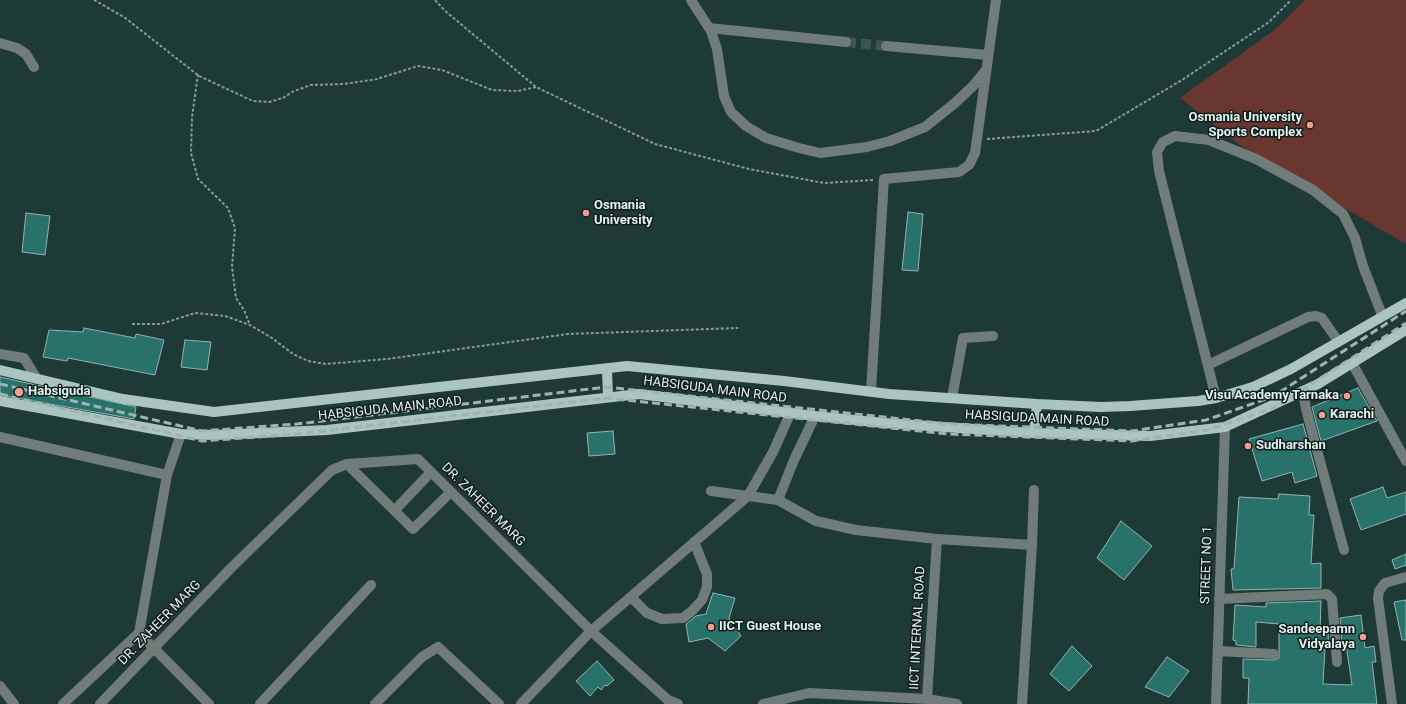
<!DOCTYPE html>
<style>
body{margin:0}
canvas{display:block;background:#1e3a36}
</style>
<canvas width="1406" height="704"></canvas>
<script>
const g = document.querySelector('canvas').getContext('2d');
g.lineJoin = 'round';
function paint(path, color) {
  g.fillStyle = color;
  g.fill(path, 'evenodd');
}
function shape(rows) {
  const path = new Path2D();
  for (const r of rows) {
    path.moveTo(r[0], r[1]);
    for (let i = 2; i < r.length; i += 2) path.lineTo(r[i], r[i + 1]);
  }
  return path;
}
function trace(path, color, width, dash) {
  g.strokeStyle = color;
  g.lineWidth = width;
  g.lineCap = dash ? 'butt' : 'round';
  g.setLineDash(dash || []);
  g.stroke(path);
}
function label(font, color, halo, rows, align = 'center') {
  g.font = font + ' Roboto,sans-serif';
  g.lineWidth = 3;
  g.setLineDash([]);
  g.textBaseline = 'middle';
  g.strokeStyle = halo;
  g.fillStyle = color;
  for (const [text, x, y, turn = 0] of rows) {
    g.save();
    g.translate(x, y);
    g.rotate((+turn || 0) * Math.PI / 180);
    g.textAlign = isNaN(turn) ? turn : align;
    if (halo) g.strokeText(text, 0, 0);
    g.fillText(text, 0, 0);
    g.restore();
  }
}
const green = shape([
 [1305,0,1406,0,1406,244,1249,152,1180,98,1277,28]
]);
const building = shape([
 [908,212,923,214,918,271,902,270,908,212],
 [26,213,50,216,45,255,22,252,26,213],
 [84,328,135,338,136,334,164,340,155,375,68,358,67,361,43,357,49,330,83,332,84,328],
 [185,340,211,342,207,370,181,367,185,340],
 [0,377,136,407,134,419,0,395,0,377],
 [1358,388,1377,421,1321,441,1312,407,1358,388],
 [1303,424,1317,476,1295,483,1292,472,1262,481,1249,439,1303,424],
 [613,431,615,454,589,456,587,433,613,431],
 [1383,487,1387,498,1406,492,1406,514,1361,530,1350,499,1383,487],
 [1279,494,1310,496,1309,515,1314,515,1311,564,1321,563,1321,588,1233,590,1231,569,1234,569,1239,497,1278,499,1279,494],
 [1121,521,1152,546,1124,580,1097,558,1121,521],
 [1406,554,1406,565,1395,569,1392,560,1406,554],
 [713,593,735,598,729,618,741,636,725,651,708,638,689,642,686,624,696,616,706,614,713,593],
 [1406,600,1406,640,1402,640,1394,602,1406,600],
 [1321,601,1320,632,1328,633,1329,648,1325,649,1323,684,1352,685,1346,645,1342,646,1340,618,1361,615,1365,648,1374,646,1376,662,1372,662,1377,704,1248,704,1249,678,1243,678,1243,659,1274,660,1279,658,1279,624,1256,622,1256,647,1236,645,1236,641,1233,640,1235,605,1266,607,1266,603,1321,601],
 [1072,646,1092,666,1069,691,1050,674,1072,646],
 [1167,657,1189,671,1169,697,1145,687,1167,657],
 [597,661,614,680,607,686,605,685,601,690,598,687,590,696,576,681,597,661]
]);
const minorTunnel = shape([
 [846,42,886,46]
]);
const path = shape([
 [94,0,124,17,199,76,253,101,269,102,283,98,294,91,311,85,344,84,377,79,418,66,442,70,492,90,518,91,536,87],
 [435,0,444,10,536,87,655,144,749,169,824,183,874,180],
 [198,74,192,117,191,153,198,179,228,208,235,228,232,267,236,298,244,310,250,325],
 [987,139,1096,131,1182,80,1269,22,1291,0],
 [132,324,161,324,195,313,225,316,250,325,272,338,293,354,308,361,326,364,387,359,568,334,738,328]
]);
const minor = shape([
 [691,0,711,31,717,49,724,96,731,112,746,126,766,138,799,148,820,153,867,147,890,141,925,127,955,103,973,86,986,70],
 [709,28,846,42],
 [0,43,17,48,26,54,34,67],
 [886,46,988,55],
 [0,354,24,358,37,379],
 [1352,363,1406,461],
 [1208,365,1308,317,1316,316,1322,318,1338,341],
 [871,391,884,179,959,172,969,165,975,153,996,0],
 [1303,391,1306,409,1344,550],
 [952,398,963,338,993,336],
 [1216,398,1159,171,1157,152,1163,142,1175,136,1209,140,1256,159,1313,190,1343,214,1355,238,1363,266,1382,315],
 [0,437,167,475],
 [347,464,413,529,451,492],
 [711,491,748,496,773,452,791,412],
 [778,500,816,521,856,530,937,539,1032,545,1034,490],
 [395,510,431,472],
 [631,597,647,613,662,619,683,618,692,611,702,600,707,587,707,574,694,542],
 [1219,599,1327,594,1332,599,1337,662],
 [139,633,209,704],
 [1218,651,1274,654],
 [0,686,14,704],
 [927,699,937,539],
 [63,704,139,633,167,475,181,434],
 [100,704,232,567,332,470,347,464,418,459,591,631,748,496,778,500,794,460,815,416],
 [260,704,371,585],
 [375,704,422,657,438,647,499,704],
 [521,704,591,631,668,700,678,704],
 [763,704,809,693,927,699,957,704],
 [1022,704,1032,545],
 [1216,704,1225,427],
 [1392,704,1378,598,1379,591,1385,583,1406,577]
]);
const major = shape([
 [607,369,608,397],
 [0,370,123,399,214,412,627,366,784,381,889,394,1037,404,1101,407,1130,406,1198,401,1216,398,1253,387,1291,369,1406,303],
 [0,401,181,434,214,435,327,430,639,394,815,416,884,423,1034,433,1150,436,1225,427,1318,384,1406,330],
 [1034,433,1037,404]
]);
const rail = shape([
 [0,384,202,431,297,424,606,387,948,424,1132,431,1206,420,1272,397,1406,311],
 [0,394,202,441,298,434,606,398,948,434,1132,441,1208,430,1276,407,1406,323]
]);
const markers = [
 [1310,125,4,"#f59c92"],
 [586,213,4,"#f59c92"],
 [19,392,5,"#f59c92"],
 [1347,396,4,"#f59c92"],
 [1322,415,4,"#f59c92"],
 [1248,446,4,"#f59c92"],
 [711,627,4,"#f59c92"],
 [1363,637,4,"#f59c92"]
];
const poiNames = [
 ["Osmania University",1302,118,"right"],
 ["Sports Complex",1302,133,"right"],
 ["Osmania",594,206],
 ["University",594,221],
 ["Habsiguda",28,392],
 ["Visu Academy Tarnaka",1339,396,"right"],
 ["Karachi",1330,415],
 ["Sudharshan",1256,446],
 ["IICT Guest House",719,627],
 ["Sandeepamn",1355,630,"right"],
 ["Vidyalaya",1355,645,"right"]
];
const streetNames = [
 ["HABSIGUDA MAIN ROAD",715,390,7],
 ["HABSIGUDA MAIN ROAD",390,409,-6],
 ["HABSIGUDA MAIN ROAD",1037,419,3],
 ["DR. ZAHEER MARG",483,505,45],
 ["STREET NO 1",1207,565,-88],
 ["DR. ZAHEER MARG",160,623,-46],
 ["IICT INTERNAL ROAD",918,628,-87]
];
paint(green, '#6a3630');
paint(building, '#29726a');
trace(building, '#94b2ad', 1);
trace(minorTunnel, '#3b5552', 10, [10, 5]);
trace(path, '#859b98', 2, [3, 2]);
trace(minor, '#707c7a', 10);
trace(major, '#aac4c0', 10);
trace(rail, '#9fb4b0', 3, [8, 4]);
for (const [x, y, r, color] of markers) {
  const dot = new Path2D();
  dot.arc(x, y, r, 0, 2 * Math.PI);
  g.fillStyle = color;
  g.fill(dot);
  trace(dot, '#121e1c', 1.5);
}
label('bold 13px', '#e1f1ee', '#121e1c', poiNames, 'left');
label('13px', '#e1f1ee', '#121e1c', streetNames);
</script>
